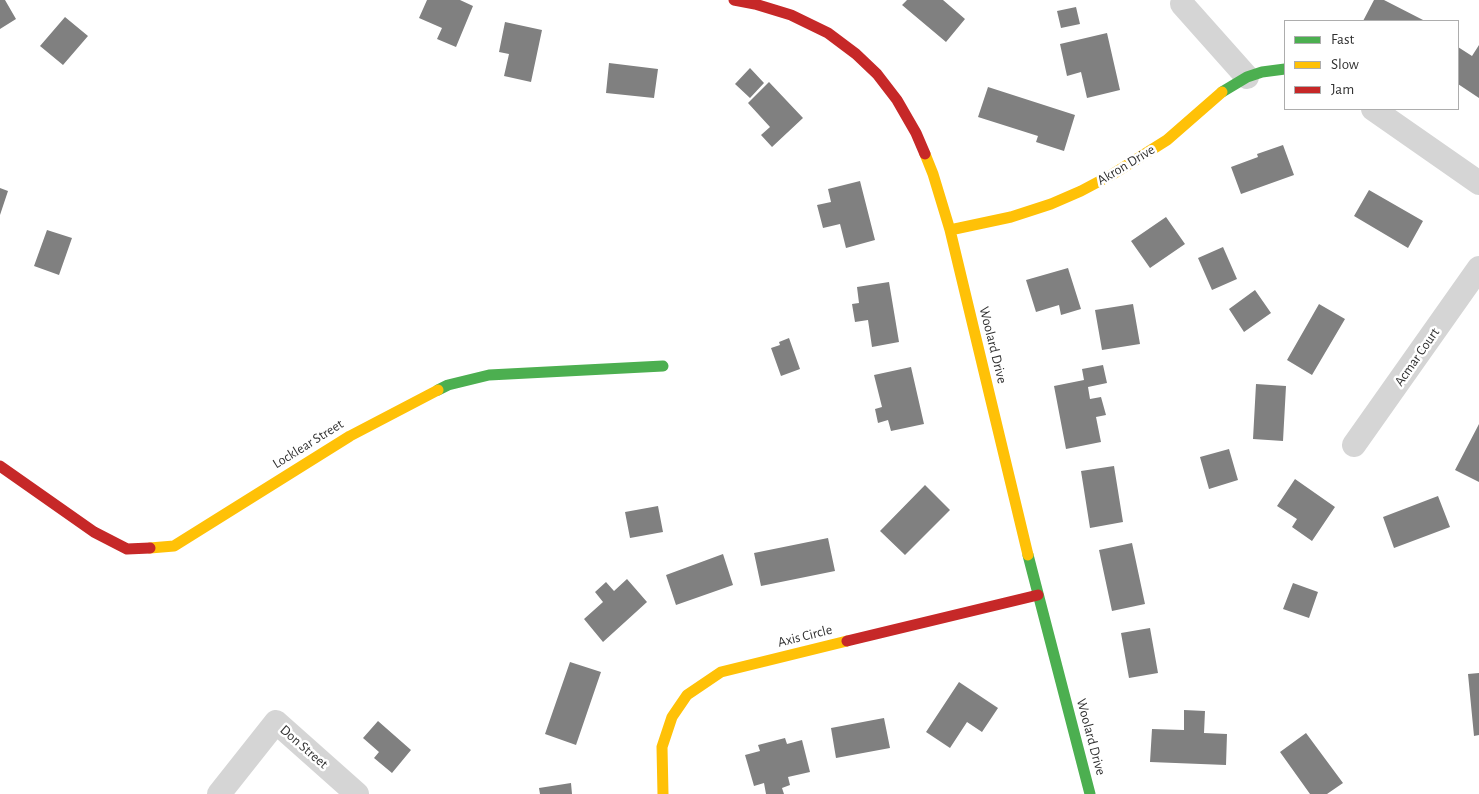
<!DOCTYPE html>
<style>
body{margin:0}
#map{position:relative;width:1479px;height:794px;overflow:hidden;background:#fff;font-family:"Alegreya Sans",sans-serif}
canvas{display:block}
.legend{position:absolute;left:1284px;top:20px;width:175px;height:90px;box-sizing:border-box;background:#fff;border:1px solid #adadad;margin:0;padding:6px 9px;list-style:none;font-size:15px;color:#313131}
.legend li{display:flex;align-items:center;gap:10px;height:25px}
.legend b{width:25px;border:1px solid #adadad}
</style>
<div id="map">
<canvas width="1479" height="794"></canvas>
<ul class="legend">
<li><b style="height:6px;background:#4caf50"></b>Fast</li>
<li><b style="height:6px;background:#ffc107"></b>Slow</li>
<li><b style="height:6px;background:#c62828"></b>Jam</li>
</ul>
</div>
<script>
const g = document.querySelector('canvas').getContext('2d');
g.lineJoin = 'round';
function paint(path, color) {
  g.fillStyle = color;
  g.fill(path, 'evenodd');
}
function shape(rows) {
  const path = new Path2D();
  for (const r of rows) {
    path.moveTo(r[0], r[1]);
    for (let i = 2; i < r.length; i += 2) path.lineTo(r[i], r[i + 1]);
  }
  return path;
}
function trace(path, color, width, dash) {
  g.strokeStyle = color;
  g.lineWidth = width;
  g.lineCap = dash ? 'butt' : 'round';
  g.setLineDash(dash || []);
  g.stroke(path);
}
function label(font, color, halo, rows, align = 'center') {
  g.font = font + ' "Alegreya Sans",sans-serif';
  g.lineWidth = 5;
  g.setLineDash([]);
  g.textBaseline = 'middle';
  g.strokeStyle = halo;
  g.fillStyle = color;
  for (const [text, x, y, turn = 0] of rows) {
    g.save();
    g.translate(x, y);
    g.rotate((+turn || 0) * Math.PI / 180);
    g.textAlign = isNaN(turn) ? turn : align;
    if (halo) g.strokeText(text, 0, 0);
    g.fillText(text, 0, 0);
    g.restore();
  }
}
const building = shape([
 [0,0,5,0,16,19,0,29],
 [427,0,460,0,473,6,456,47,437,39,442,28,419,18],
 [907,0,943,0,965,19,946,42,902,5],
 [1374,0,1384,0,1425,21,1363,21],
 [1076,7,1080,24,1061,28,1057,11],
 [65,17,88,36,63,65,40,46],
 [505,22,542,30,531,82,504,76,509,54,499,52],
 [1107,33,1120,90,1087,98,1081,72,1067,76,1060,44],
 [1479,45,1479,98,1458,84,1458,47,1472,56],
 [609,63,658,69,654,98,606,93],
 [750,68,764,83,750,98,735,84],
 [769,82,803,118,772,147,761,135,770,127,748,103],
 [988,87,1075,115,1064,151,1036,142,1038,136,978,117],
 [1283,145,1294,175,1241,194,1231,167,1258,157,1257,154],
 [860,181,875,240,846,248,840,224,823,228,817,205,831,202,828,189],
 [0,188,8,191,0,215],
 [1369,190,1423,221,1408,248,1354,216],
 [1166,217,1185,244,1150,268,1131,241],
 [47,230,72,238,59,275,34,266],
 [1223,247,1237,279,1212,290,1198,258],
 [1068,268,1081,309,1061,315,1059,305,1036,312,1026,280],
 [889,282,899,342,872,347,868,320,855,322,852,304,859,303,857,287],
 [1255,290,1271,313,1244,332,1229,309],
 [1133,304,1140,344,1102,350,1095,310],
 [1319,304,1345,319,1312,375,1287,360],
 [789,338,800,369,781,376,771,348,780,345,779,342],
 [1103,365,1107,383,1088,387,1090,399,1101,397,1106,415,1096,417,1101,442,1066,449,1054,386,1084,380,1082,369],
 [911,367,924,424,891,431,888,420,878,423,875,409,882,407,874,375],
 [1256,384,1286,386,1283,441,1253,439],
 [1479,424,1479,482,1455,470],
 [1229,449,1238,480,1209,489,1200,457],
 [1114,466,1123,522,1090,528,1081,471],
 [1295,479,1335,507,1312,541,1292,527,1297,519,1277,506],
 [925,485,950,510,905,555,880,531],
 [1438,496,1450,527,1394,548,1383,517],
 [658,506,663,532,630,538,625,512],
 [828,538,835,571,761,586,754,553],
 [1132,543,1145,604,1112,611,1099,550],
 [723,554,733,585,676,605,666,575],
 [627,579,647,602,603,642,584,619,603,602,595,592,606,582,614,591],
 [1293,583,1318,592,1309,618,1283,609],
 [1150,628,1158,673,1129,678,1121,633],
 [570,662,601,672,576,745,545,734],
 [1479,673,1479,735,1474,736,1468,674],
 [959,682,998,708,982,732,967,722,950,748,926,732],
 [1184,710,1205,711,1204,733,1227,734,1226,765,1150,762,1152,729,1184,730],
 [884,718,890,748,836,758,831,728],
 [378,721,411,750,392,773,374,758,379,752,363,738],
 [1306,733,1343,783,1327,794,1310,794,1280,752],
 [785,738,787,744,802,740,810,772,788,777,790,785,782,788,784,794,766,794,764,783,754,786,745,755,760,751,758,745],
 [571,783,572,794,540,794,539,788]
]);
const street = shape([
 [1182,4,1247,77],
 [1373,109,1479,183],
 [1354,445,1479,268],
 [219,794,276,722,357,794]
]);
const fast = shape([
 [1222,92,1247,77,1262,72,1285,69],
 [438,390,448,385,489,375,663,366],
 [1028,555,1090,794]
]);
const slow = shape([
 [925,154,933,174,950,230,1028,555],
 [950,230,1011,217,1051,204,1081,191,1113,174,1167,140,1222,92],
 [150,548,174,546,350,436,438,390],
 [663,794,662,747,672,717,687,695,721,672,847,641]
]);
const jam = shape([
 [734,0,755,4,791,15,828,33,856,54,877,74,897,100,916,133,925,154],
 [0,466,94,532,127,549,150,548],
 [847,641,1038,595]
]);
const streetNames = [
 ["Akron Drive",1126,165,-31],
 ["Woolard Drive",993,345,76],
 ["Acmar Court",1417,357,-55],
 ["Locklear Street",308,444,-32],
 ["Axis Circle",805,636,-14],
 ["Woolard Drive",1091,737,75],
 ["Don Street",304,747,41]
];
paint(building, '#808080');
trace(street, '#d5d5d5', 24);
trace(fast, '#4caf50', 11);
trace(slow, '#ffc107', 11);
trace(jam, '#c62828', 11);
label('14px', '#313131', '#fff', streetNames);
</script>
